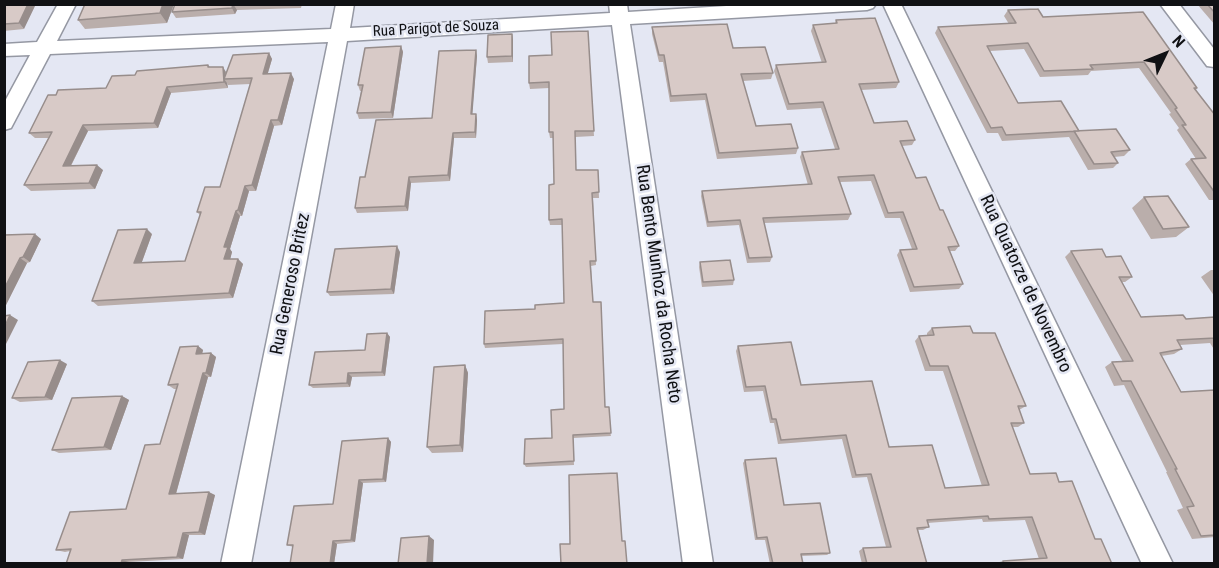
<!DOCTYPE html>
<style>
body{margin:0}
#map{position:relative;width:1219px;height:568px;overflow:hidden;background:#e4e7f3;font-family:"Roboto Condensed",sans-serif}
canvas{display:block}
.frame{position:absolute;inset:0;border:6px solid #101114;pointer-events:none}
.north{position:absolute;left:1135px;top:24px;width:60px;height:60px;-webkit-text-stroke:4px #e4e7f3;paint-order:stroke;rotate:47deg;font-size:16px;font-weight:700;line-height:24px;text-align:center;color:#101114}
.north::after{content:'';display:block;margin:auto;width:21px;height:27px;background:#101114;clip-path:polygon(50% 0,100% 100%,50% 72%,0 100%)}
</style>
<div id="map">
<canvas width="1219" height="568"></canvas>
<div class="frame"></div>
<div class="north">N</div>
</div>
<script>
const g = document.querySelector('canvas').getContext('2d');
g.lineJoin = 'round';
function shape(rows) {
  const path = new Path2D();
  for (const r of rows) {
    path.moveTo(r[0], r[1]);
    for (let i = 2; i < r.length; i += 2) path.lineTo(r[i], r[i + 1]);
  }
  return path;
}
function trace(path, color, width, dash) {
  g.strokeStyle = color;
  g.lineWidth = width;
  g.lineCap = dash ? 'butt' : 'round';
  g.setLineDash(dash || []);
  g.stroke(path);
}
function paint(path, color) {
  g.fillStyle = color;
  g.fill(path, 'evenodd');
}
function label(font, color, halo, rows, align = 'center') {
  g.font = font + ' "Roboto Condensed",sans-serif';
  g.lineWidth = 5;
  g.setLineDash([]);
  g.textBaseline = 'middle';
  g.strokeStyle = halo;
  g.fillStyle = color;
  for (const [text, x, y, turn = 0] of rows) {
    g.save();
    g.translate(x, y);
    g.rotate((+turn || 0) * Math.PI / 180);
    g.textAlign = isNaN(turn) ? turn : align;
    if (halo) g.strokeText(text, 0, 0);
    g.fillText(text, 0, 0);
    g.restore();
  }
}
const minor = shape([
 [58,4,76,4,57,41,331,29,336,4,354,4,350,28,610,13,609,4,627,4,628,12,759,4,876,4,873,8,867,10,630,24,713,564,683,564,612,25,347,41,251,564,221,564,328,42,50,54,11,128,4,130,4,103,30,55,4,56,4,44,37,42,58,4],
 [883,4,901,4,1173,564,1142,564,883,4],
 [1160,4,1179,4,1214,49,1214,67,1207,66,1160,4]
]);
const wall = shape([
 [4,4,24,29,4,31],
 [85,4,174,4,167,23,85,29,78,20],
 [175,4,302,4,301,8,237,10,235,14,176,18,172,12],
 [1197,4,1215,4,1215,25],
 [1008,10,1043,17,1143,12,1197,88,1196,90,1215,115,1215,200,1209,200,1185,164,1191,159,1196,159,1177,130,1179,128,1169,114,1171,113,1139,68,1091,71,1088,75,1040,77,1024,49,990,51,1018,103,1079,131,1130,150,1124,156,1114,157,1118,163,1113,168,1088,170,1069,137,1002,141,998,133,987,133,935,33,938,27,1009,24,1004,16],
 [836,20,899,82,896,88,861,90,874,123,915,140,912,145,902,146,916,178,940,210,959,246,955,251,950,251,963,284,959,289,910,292,897,255,900,250,912,249,900,218,885,218,871,181,840,182,851,214,848,220,764,223,772,257,770,262,747,263,739,225,707,227,701,196,702,191,808,185,800,157,802,152,835,149,821,108,787,110,774,71,776,65,822,63,811,31,813,25,835,23],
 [652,27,733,48,773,73,771,79,743,81,756,126,798,148,796,154,717,159,705,100,670,102,663,62,659,62,652,34],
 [588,31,594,136,575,137,576,170,598,170,599,198,593,198,596,265,591,266,593,302,605,407,611,436,573,438,574,465,526,467,524,464,552,438,564,409,563,344,485,348,484,344,535,309,564,303,562,225,550,225,549,220,554,184,553,138,550,138,549,132,549,88,530,89,529,83,552,55],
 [512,34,513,40,513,62,488,63,487,57],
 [401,46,403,52,393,118,359,119,357,113,361,91,360,91,358,85],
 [476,50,477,56,472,114,476,114,477,120,476,138,454,138,450,181,411,183,408,211,357,213,355,208,365,177,432,118],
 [269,53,272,59,268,73,294,79,282,125,274,126,256,191,249,191,242,216,240,216,230,249,232,252,230,259,238,259,243,264,233,298,98,306,92,301,152,234,142,262,185,261,200,215,197,212,220,187,250,84,228,85,227,83,228,88,171,93,158,128,88,131,71,166,103,170,95,189,31,191,24,185,48,138,35,138,29,133,56,95,106,88,135,75,208,65,210,67,226,73],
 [1144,197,1189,227,1176,237,1151,239,1132,208],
 [4,235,41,239,30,262,27,263,4,309],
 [1071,251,1106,257,1132,277,1125,282,1122,282,1141,317,1186,319,1215,317,1215,351,1210,343,1180,345,1182,349,1174,354,1161,356,1181,392,1215,390,1215,537,1192,539,1177,510,1183,508,1166,472,1167,472,1124,385,1114,386,1105,367,1112,362,1123,362,1065,257],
 [400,252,394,294,330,296,327,292],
 [700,262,734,280,733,285,702,287,699,267],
 [1211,270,1215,270,1215,297,1201,277],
 [932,328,973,333,1026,406,1019,410,1024,423,1018,427,1012,427,1030,474,1059,482,1095,539,1112,564,997,564,996,563,1003,561,1039,559,1025,520,983,522,982,519,927,523,929,527,923,530,918,530,927,564,862,564,859,551,863,548,886,547,867,477,852,478,842,439,778,444,774,423,770,423,763,391,744,392,736,351,738,346,801,385,889,447,945,488,982,486,943,371,925,371,915,341,919,336,927,335,927,333],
 [387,333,390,337,385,376,352,377,350,387,313,388,309,385,365,350],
 [198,346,203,350,202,354,211,353,216,357,211,377,208,377,176,494,215,495,205,535,189,535,183,559,129,562,129,564,66,564,70,551,65,552,56,550,126,509,160,444,177,389,174,389,168,385],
 [67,364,52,400,20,402,12,398],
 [465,365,468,373,463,452,432,453,427,447],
 [122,396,129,400,111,450,59,453,52,450],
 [388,438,391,442,386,482,363,483,355,542,337,544,334,564,290,564,293,547,287,545,333,504],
 [745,460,784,505,830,553,827,555,801,556,803,564,770,564,765,540,755,540,743,463]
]);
const shadedWall = shape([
 [28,4,36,4,24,29,19,23],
 [163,4,174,4,167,23,160,13],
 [233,4,237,10,235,14,232,8],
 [512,34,513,40,513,62,512,56],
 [401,46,403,52,393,118,391,112],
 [476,50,477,56,472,120,471,114],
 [269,53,272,59,266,79,263,74],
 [223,67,226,72,224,79,227,83,228,88,224,82],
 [291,73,294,79,282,125,278,120],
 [167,87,171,93,158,128,154,123],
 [476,114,477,120,476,138,475,132],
 [271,120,274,126,256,191,252,185],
 [83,125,88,131,68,171,63,166],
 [453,133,454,138,450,181,448,175],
 [97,165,103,170,95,189,89,183],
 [409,177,411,183,408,211,405,206],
 [245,186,249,191,242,216,238,210],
 [236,211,240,216,230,249,232,252,229,264,224,259,224,247],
 [147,229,152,234,140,267,134,263],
 [35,234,41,239,30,262,23,257],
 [397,246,400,252,394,294,391,289],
 [20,258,27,263,4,309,4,289],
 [238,259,243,264,233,298,229,293],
 [10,315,18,320,4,348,4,328],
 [387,333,390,337,385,376,382,372],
 [198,346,203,350,201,358,196,354],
 [211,353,216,357,211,377,206,373],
 [60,360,67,364,52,400,45,397],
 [465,365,468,373,463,452,460,445],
 [203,373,208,377,175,497,169,494],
 [348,373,352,377,350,387,347,383],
 [122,396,129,400,111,450,104,447],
 [388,438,391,442,386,482,383,479],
 [359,480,363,483,355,542,351,540],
 [209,492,215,495,205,535,199,532],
 [183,533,189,535,183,559,177,557],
 [429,536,434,540,433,564,427,564],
 [333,541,337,544,334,564,330,564],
 [122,560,129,562,129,564,121,564]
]);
const building = shape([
 [4,4,28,4,19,23,4,24,4,4],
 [85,4,163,4,160,13,78,20,85,4],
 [175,4,233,4,232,8,172,12,175,4],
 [1207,4,1215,4,1215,13,1207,4],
 [1038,9,1043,17,1143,12,1197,88,1194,88,1215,115,1215,193,1191,159,1206,158,1182,125,1186,125,1175,109,1177,108,1144,62,1090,65,1093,69,1044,71,1028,43,987,46,1018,103,1061,101,1079,131,1006,135,1002,127,991,128,938,27,1016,23,1008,10,1038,9],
 [875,18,899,82,859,84,874,123,907,121,915,140,900,141,916,178,926,177,940,210,943,210,959,246,948,247,963,284,914,287,900,250,917,249,903,212,888,213,874,175,838,177,851,214,763,218,772,257,749,258,740,220,708,222,702,191,812,184,802,152,839,149,823,102,789,104,776,65,826,62,813,25,837,23,836,20,875,18],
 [727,24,733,48,765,47,773,73,741,74,756,126,791,124,798,148,719,153,706,94,671,96,664,55,659,55,652,27,727,24],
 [588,31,594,131,575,131,576,170,598,170,599,192,592,193,596,261,590,261,593,302,601,302,605,407,609,407,611,433,573,435,574,461,524,464,525,439,552,438,551,410,564,409,563,339,484,344,485,311,535,309,535,305,564,303,562,219,549,220,549,185,554,184,553,132,549,132,549,82,529,83,529,56,552,55,551,32,588,31],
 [512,34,512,56,487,57,488,35,512,34],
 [401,46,391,112,357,113,363,85,358,85,365,48,401,46],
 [476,50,471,114,476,114,475,132,453,133,448,175,409,177,405,206,355,208,360,177,365,177,376,120,432,118,439,51,476,50],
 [269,53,263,74,291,73,278,120,271,120,252,185,245,186,238,210,236,211,224,247,228,247,224,259,238,259,229,293,92,301,118,230,147,229,134,263,185,261,201,212,197,212,205,187,220,187,252,78,224,79,233,55,269,53],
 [208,65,208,67,223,67,224,82,167,87,154,123,83,125,63,166,97,165,89,183,24,185,52,132,29,133,48,95,56,95,58,90,106,88,112,76,135,75,137,71,208,65],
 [1116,129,1130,150,1111,152,1118,163,1094,164,1074,131,1116,129],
 [1168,196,1189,227,1163,229,1144,197,1168,196],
 [35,234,23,257,20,258,4,289,4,235,35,234],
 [397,246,391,289,327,292,335,249,397,246],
 [1102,249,1106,257,1121,256,1132,277,1119,277,1141,317,1183,315,1186,319,1215,317,1215,338,1177,340,1182,349,1160,353,1181,392,1215,390,1215,535,1201,536,1187,507,1194,506,1175,469,1177,469,1131,381,1122,381,1112,362,1133,361,1071,251,1102,249],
 [730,260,734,280,703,282,700,262,730,260],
 [10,315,4,328,4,316,10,315],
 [970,326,973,333,995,333,1026,406,1018,406,1024,423,1011,423,1030,474,1056,473,1059,482,1072,481,1095,539,1101,539,1112,564,1004,564,1003,561,1047,558,1032,517,989,519,988,516,927,520,929,527,917,528,927,564,867,564,863,548,891,547,871,474,856,475,846,435,781,440,776,419,772,419,765,386,746,387,738,346,791,342,801,385,872,381,889,447,932,445,945,488,989,485,948,366,930,366,919,336,934,335,932,328,970,326],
 [387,333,382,372,348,373,347,383,309,385,315,352,365,350,367,334,387,333],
 [198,346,196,354,211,353,206,373,203,373,169,494,209,492,199,532,183,533,177,557,122,560,121,564,66,564,71,549,56,550,70,512,126,509,145,445,160,444,178,384,168,385,180,347,198,346],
 [60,360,45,397,12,398,28,362,60,360],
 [465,365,460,445,427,447,434,367,465,365],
 [122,396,104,447,52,450,72,398,122,396],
 [388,438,383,479,359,480,351,540,333,541,330,564,290,564,293,545,287,545,294,506,333,504,342,441,388,438],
 [776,458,784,505,820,503,830,553,801,554,803,564,773,564,767,537,757,538,745,460,776,458],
 [617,473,622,541,625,541,627,564,561,564,560,544,570,544,569,475,617,473],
 [429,536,427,564,398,564,401,538,429,536]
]);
const farStreetnames = [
 ["Rua Parigot de Souza",436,29,-3]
];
const streetNames = [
 ["Rua Generoso Britez",291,284,-79],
 ["Rua Bento Munhoz da Rocha Neto",658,284,82],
 ["Rua Quatorze de Novembro",1025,284,65]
];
trace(minor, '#9598a3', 3);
paint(minor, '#fff');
paint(wall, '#baaeab');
paint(shadedWall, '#978d8b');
paint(building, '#d8cac7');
trace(building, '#978d8b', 1.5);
label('15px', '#101114', '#e4e7f3', farStreetnames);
label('18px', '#101114', '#e4e7f3', streetNames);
</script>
